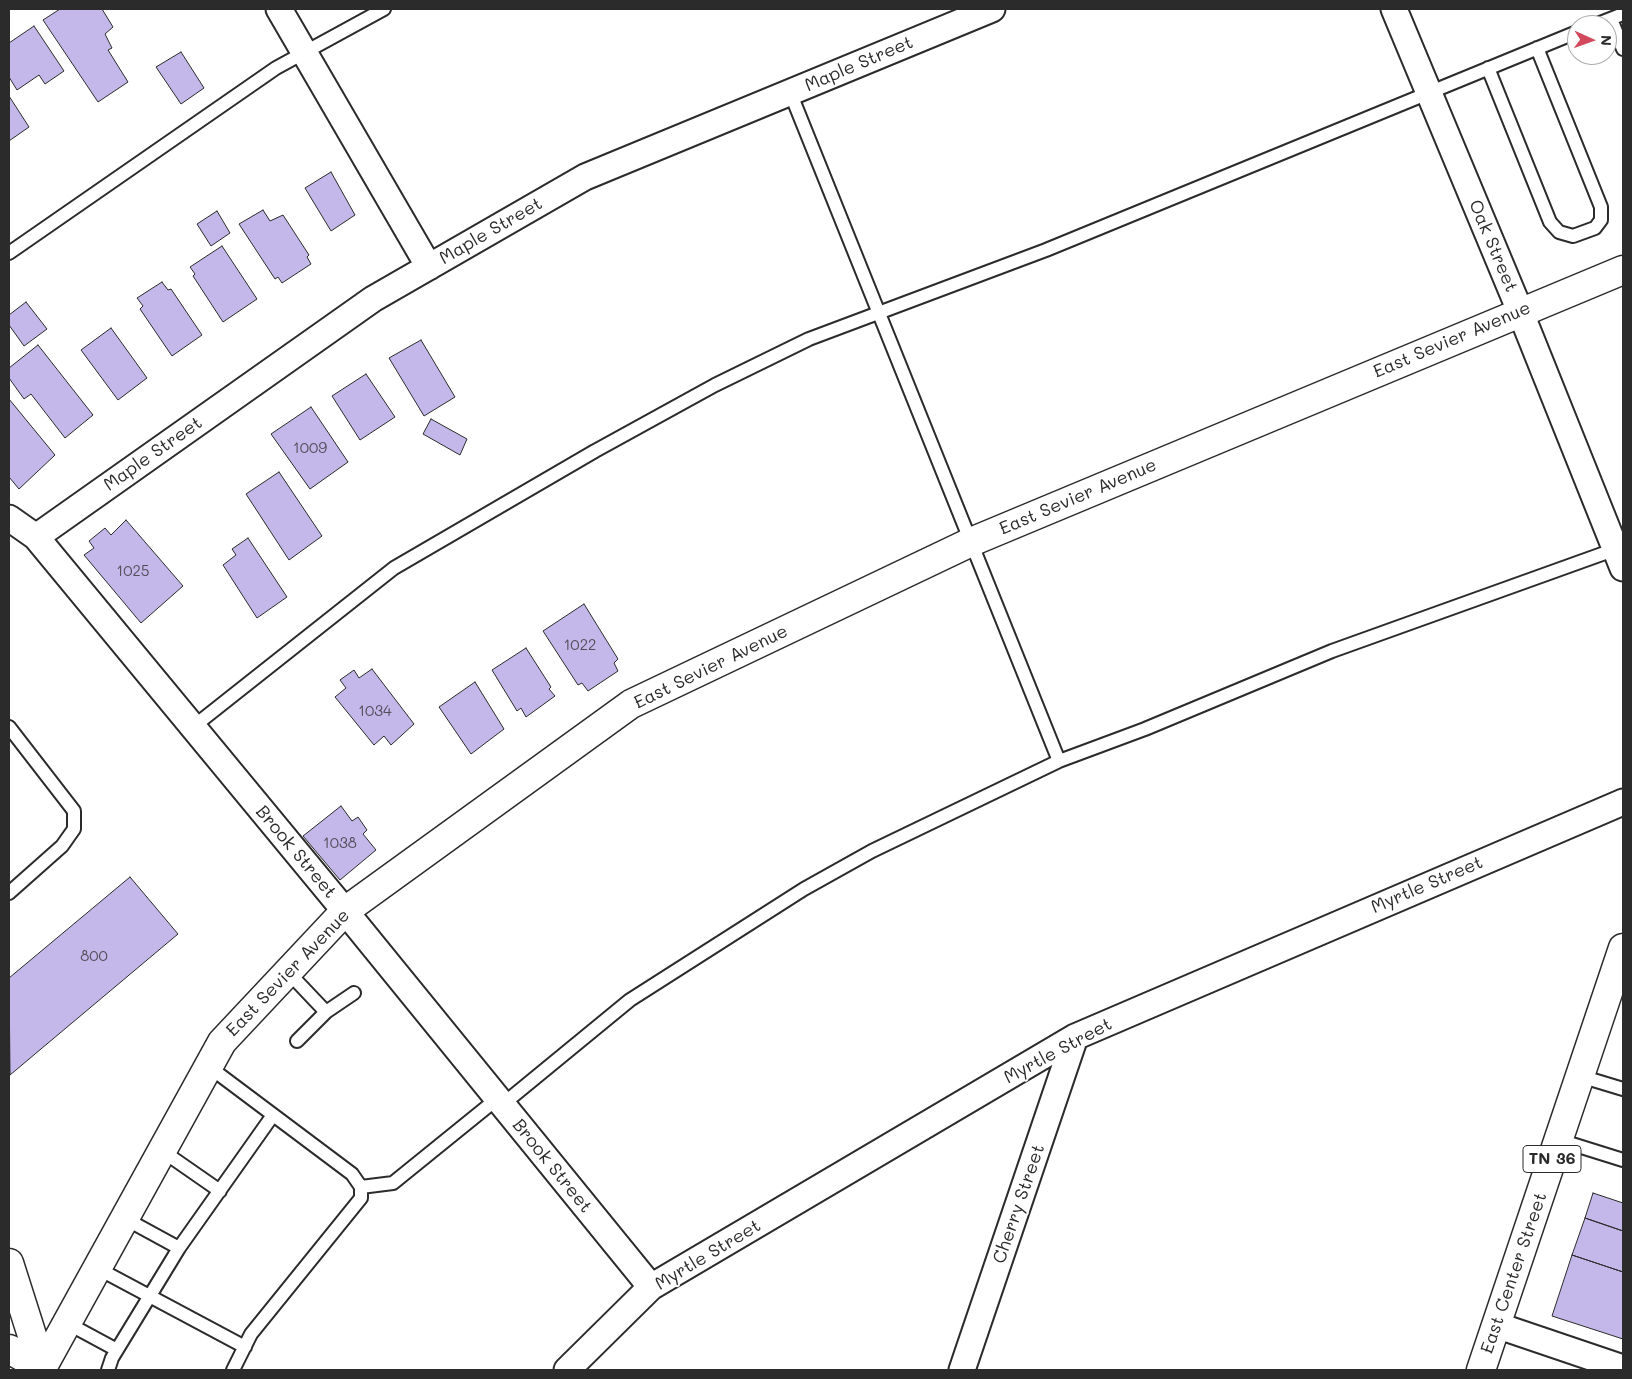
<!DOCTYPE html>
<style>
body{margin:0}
#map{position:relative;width:1632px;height:1379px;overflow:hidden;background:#fff;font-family:Mali,sans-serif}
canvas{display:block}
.frame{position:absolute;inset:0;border:10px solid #2b2b2b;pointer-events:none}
.north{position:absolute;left:1567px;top:15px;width:50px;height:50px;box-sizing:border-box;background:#fff;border:1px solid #aaa;border-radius:50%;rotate:92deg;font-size:14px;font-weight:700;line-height:20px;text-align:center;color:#2b2b2b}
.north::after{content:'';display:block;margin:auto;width:18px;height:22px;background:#d1495b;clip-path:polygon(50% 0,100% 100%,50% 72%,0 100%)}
</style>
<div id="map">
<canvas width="1632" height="1379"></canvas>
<div class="frame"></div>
<div class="north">N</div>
</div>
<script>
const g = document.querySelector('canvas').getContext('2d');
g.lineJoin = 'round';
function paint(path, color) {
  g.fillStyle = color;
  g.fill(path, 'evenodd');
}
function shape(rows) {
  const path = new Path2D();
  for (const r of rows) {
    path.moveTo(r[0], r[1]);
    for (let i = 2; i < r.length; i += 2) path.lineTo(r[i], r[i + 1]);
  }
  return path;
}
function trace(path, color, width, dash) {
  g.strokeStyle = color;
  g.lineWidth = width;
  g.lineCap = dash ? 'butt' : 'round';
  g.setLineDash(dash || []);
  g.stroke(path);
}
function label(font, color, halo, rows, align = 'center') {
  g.font = font + ' Mali,sans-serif';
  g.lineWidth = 4;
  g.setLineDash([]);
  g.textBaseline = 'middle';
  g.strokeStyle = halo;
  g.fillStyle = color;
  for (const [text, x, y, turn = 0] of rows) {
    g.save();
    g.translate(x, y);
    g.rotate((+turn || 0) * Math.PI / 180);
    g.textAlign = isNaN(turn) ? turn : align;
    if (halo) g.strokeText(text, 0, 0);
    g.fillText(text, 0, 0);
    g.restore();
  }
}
const building = shape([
 [60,9,102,9,113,27,105,34,112,48,108,50,128,82,98,102,43,20,60,9],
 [34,26,64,71,45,84,39,75,17,90,9,77,9,43,34,26],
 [181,52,204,88,181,104,156,67,181,52],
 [9,96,29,127,9,141,9,96],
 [331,172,355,215,331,231,305,188,331,172],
 [263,210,270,221,283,215,309,255,307,257,311,264,282,283,278,277,275,279,239,224,263,210],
 [217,211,230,233,211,246,197,224,217,211],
 [222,246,257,299,223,322,193,276,195,274,190,267,222,246],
 [162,282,168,290,171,289,202,335,172,356,140,309,143,306,137,298,162,282],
 [26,302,47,329,24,346,9,325,9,315,26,302],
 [111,328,147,378,118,400,81,350,111,328],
 [421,340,455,397,424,416,389,358,421,340],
 [38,345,93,415,65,438,31,394,24,399,9,378,9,368,38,345],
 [366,374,395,417,360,440,332,396,366,374],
 [9,399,55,455,19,489,9,477,9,399],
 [311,407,348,462,310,489,271,434,311,407],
 [431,419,467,439,460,455,423,434,431,419],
 [279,472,322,536,289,560,246,494,279,472],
 [126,520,183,586,141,623,84,555,94,548,89,541,105,528,111,535,126,520],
 [248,538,287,597,257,618,223,565,236,555,232,549,248,538],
 [584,604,618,659,614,663,618,671,588,691,582,683,578,685,543,631,584,604],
 [526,648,551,687,549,689,555,696,526,717,521,708,517,711,492,670,526,648],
 [372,669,414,724,391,745,384,736,374,745,335,697,346,688,340,680,354,670,359,678,372,669],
 [475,682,504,729,471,754,439,707,475,682],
 [341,806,352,821,358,817,367,830,363,834,376,850,340,880,303,836,341,806],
 [130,877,178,934,10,1075,9,978,130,877],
 [1593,1193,1623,1203,1623,1231,1585,1218,1593,1193],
 [1585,1218,1623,1231,1623,1272,1572,1255,1585,1218],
 [1572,1255,1623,1272,1623,1339,1552,1316,1572,1255]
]);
const lane = shape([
 [1611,19,1623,49],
 [1595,25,1623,14],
 [1488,68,1550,222,1559,232,1573,236,1595,228,1601,220,1601,207,1537,48],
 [790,92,1059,761],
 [9,253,276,68,384,9],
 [9,727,74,811,74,829,62,846,9,893],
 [193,727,394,568,595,451,715,385,809,339,1046,250,1577,32],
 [288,972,326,1012],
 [297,1041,326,1012,354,993],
 [208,1066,352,1174,361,1187,361,1198,251,1334,233,1370],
 [1580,1076,1623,1089],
 [502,1105,630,1000,804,889,872,851,1059,761,1145,729,1332,651,1616,549],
 [1559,1140,1623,1160],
 [161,1150,220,1191],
 [361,1187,393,1183,498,1098],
 [124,1218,179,1248],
 [97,1268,245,1347],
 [67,1323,117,1350],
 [108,1370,112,1358,179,1248,273,1115]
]);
const street = shape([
 [279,9,429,267],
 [1394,9,1520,311,1623,568],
 [9,518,36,537,345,911,651,1287],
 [36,537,373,299,585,177,992,9],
 [1496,1325,1623,1368],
 [567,1370,651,1287,1075,1037,1623,802],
 [962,1370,1075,1037]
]);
const secondary = shape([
 [9,1263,43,1370],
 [9,1349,42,1368],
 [41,1370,222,1042,345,911,631,704,971,542,1623,270]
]);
const primary = shape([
 [1481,1370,1623,948]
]);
const numberNames = [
 ["1009",310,448],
 ["1025",133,571],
 ["1022",580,645],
 ["1034",375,711],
 ["1038",340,843],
 ["800",94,956]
];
const shields = [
 [1552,1159,58]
];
const shieldNames = [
 ["TN 36",1552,1159]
];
const streetNames = [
 ["Maple Street",859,64,-23],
 ["Maple Street",491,231,-30],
 ["Oak Street",1493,246,67],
 ["East Sevier Avenue",1452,340,-23],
 ["Maple Street",153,454,-35],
 ["East Sevier Avenue",1078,497,-23],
 ["East Sevier Avenue",711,667,-26],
 ["Brook Street",296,852,50],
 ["Myrtle Street",1427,885,-23],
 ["East Sevier Avenue",288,973,-46],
 ["Myrtle Street",1058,1051,-28],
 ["Brook Street",552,1166,51],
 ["Cherry Street",1019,1204,-71],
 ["Myrtle Street",708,1255,-31],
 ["East Center Street",1514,1273,-71]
];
paint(building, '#c3b8e9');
trace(building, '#2b2b2b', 1);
trace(lane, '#2b2b2b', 16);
trace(street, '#2b2b2b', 29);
trace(secondary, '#2b2b2b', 31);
trace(primary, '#2b2b2b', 31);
trace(lane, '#fff', 12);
trace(street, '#fff', 25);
trace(secondary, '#fff', 28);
trace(primary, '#fff', 28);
label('15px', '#514e5a', null, numberNames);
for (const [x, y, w] of shields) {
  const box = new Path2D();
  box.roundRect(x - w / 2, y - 13.5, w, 27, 4);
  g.fillStyle = '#fff';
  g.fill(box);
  trace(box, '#2b2b2b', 1);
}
label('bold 16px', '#2b2b2b', null, shieldNames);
label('18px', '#2b2b2b', '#fff', streetNames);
</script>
